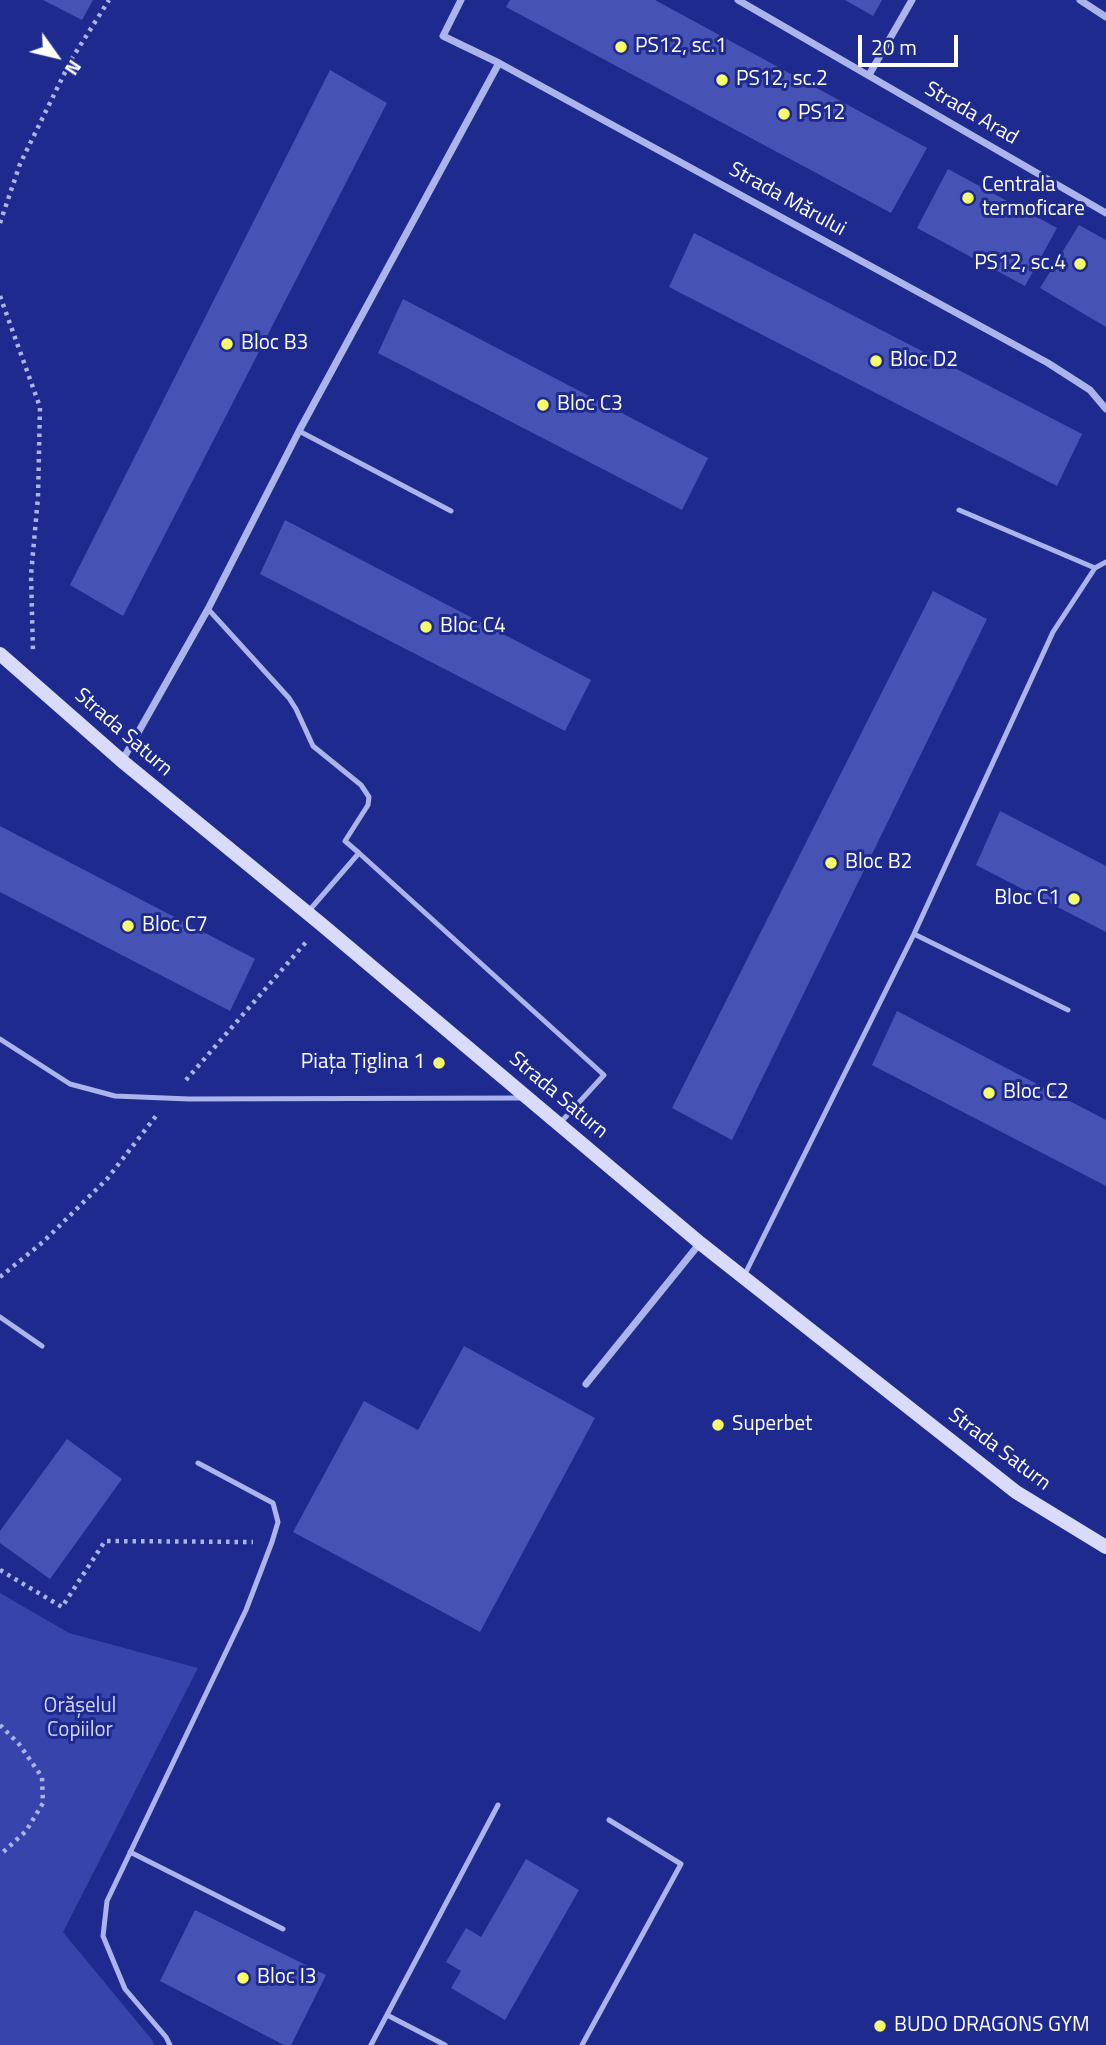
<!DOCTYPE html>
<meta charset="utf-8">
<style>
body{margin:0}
#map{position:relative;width:1106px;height:2045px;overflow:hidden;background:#1e2a8d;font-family:"Titillium Web",sans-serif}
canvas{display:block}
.north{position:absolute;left:21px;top:21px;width:70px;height:70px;-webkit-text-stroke:5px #1e2a8d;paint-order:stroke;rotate:124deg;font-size:19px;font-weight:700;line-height:28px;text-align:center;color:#fff}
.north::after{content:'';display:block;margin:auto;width:24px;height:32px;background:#fff;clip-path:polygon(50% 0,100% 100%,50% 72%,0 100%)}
.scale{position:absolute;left:858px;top:35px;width:100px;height:32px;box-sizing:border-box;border:4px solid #fff;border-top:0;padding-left:9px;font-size:21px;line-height:24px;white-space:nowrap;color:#fff;-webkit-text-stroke:5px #1e2a8d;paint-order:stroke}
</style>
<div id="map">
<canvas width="1106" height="2045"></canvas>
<div class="north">N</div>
<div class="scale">20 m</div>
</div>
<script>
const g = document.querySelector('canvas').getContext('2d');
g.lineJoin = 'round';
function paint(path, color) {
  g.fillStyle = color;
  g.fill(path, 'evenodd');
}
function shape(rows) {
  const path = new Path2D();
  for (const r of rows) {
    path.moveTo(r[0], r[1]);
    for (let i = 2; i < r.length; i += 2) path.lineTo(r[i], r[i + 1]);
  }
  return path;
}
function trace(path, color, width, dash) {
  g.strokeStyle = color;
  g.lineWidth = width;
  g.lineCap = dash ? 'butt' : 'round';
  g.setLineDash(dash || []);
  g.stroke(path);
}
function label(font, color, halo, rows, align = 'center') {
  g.font = font + ' "Titillium Web",sans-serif';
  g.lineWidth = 6;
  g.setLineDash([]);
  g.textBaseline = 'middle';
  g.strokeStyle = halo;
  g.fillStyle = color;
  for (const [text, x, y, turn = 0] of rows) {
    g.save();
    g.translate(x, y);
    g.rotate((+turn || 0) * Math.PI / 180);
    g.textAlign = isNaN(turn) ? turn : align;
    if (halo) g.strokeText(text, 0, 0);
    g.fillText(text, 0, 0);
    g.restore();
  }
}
const green = shape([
 [0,1593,69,1633,198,1668,63,1932,152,2040,154,2045,0,2045]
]);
const building = shape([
 [43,0,93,0,82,20],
 [510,0,655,0,927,148,891,213,506,7],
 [845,0,882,0,873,16],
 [330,70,387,103,123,616,70,585],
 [948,169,1057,228,1025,286,917,228],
 [1079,225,1106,240,1106,327,1040,288],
 [694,233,1082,434,1057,486,669,287],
 [403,299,708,458,682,510,378,353],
 [285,520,591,680,565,731,260,574],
 [933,591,987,619,732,1140,672,1108],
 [1000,811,1106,866,1106,932,976,865],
 [0,826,255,959,230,1011,0,892],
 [897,1011,1106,1120,1106,1186,872,1065],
 [464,1346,595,1418,480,1632,293,1532,364,1401,418,1430],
 [67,1439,122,1479,50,1579,0,1543,0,1531],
 [526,1859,579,1890,505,2020,451,1988,461,1971,446,1962,466,1928,481,1937],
 [195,1910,326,1975,291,2045,284,2045,160,1981]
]);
const path = shape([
 [0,223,20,164,71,60,109,0],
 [0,296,40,407,38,497,31,575,33,652],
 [186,1080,307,941],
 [0,1277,43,1242,107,1179,156,1116],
 [0,1570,62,1607,105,1541,253,1542],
 [0,1725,19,1744,42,1777,43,1803,26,1831,0,1855]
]);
const lane = shape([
 [299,431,451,511],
 [959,510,1095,568],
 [208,609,289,698,296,709,313,746,361,785,369,797,368,805,345,841,359,853],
 [307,913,359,853,604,1075,561,1122],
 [914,934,1068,1010],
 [0,1039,70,1084,115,1096,189,1099,521,1098],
 [745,1274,914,934,1053,632,1095,568,1106,562],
 [0,1317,42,1346],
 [130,1852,283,1929],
 [387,2015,445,2045],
 [170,2045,166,2037,125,1989,103,1936,107,1901,246,1610,272,1542,278,1522,273,1503,198,1463],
 [371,2045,498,1805],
 [582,2045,681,1864,609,1820]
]);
const street = shape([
 [461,0,443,36,499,63,1048,363,1090,390,1106,409],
 [738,0,1106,213],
 [1080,0,1106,17],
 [869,75,912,0],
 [122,761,208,609,299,431,499,63],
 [586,1384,700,1243]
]);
const secondary = shape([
 [0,654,122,761,321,924,700,1243,1016,1492,1106,1547]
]);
const markers = [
 [621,47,7,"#f6fb6b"],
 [722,80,7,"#f6fb6b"],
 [784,114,7,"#f6fb6b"],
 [968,198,7,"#f6fb6b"],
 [1080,264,7,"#f6fb6b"],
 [227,344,7,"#f6fb6b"],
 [876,361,7,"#f6fb6b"],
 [543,405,7,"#f6fb6b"],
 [426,627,7,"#f6fb6b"],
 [831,863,7,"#f6fb6b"],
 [1074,899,7,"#f6fb6b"],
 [128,926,7,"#f6fb6b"],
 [439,1063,7,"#f6fb6b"],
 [989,1093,7,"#f6fb6b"],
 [718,1425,7,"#f6fb6b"],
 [243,1978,7,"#f6fb6b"],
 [880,2026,7,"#f6fb6b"]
];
const poiNames = [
 ["PS12, sc.1",635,47],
 ["PS12, sc.2",736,80],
 ["PS12",798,114],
 ["Centrala",982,186],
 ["termoficare",982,210],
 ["PS12, sc.4",1066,264,"right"],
 ["Bloc B3",241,344],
 ["Bloc D2",890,361],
 ["Bloc C3",557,405],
 ["Bloc C4",440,627],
 ["Bloc B2",845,863],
 ["Bloc C1",1060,899,"right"],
 ["Bloc C7",142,926],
 ["Piața Țiglina 1",425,1063,"right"],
 ["Bloc C2",1003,1093],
 ["Superbet",732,1425],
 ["Bloc I3",257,1978],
 ["BUDO DRAGONS GYM",894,2026]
];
const streetNames = [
 ["Strada Arad",971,114,30],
 ["Strada Mărului",787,200,29],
 ["Strada Saturn",123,733,41],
 ["Strada Saturn",558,1096,40],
 ["Strada Saturn",999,1450,37]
];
const parkNames = [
 ["Orășelul",80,1707],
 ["Copiilor",80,1731]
];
paint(green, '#3644ac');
paint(building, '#4753b4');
trace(path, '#acb4ec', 4.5, [3.5, 5]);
trace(lane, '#acb4ec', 5);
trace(street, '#acb4ec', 7);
trace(secondary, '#d8dbf9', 14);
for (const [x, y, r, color] of markers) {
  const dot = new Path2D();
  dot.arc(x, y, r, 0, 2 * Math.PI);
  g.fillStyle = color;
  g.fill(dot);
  trace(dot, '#1e2a8d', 2.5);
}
label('21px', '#fff', '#1e2a8d', poiNames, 'left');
label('21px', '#fff', '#1e2a8d', streetNames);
label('21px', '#d1d6f9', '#1e2a8d', parkNames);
</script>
